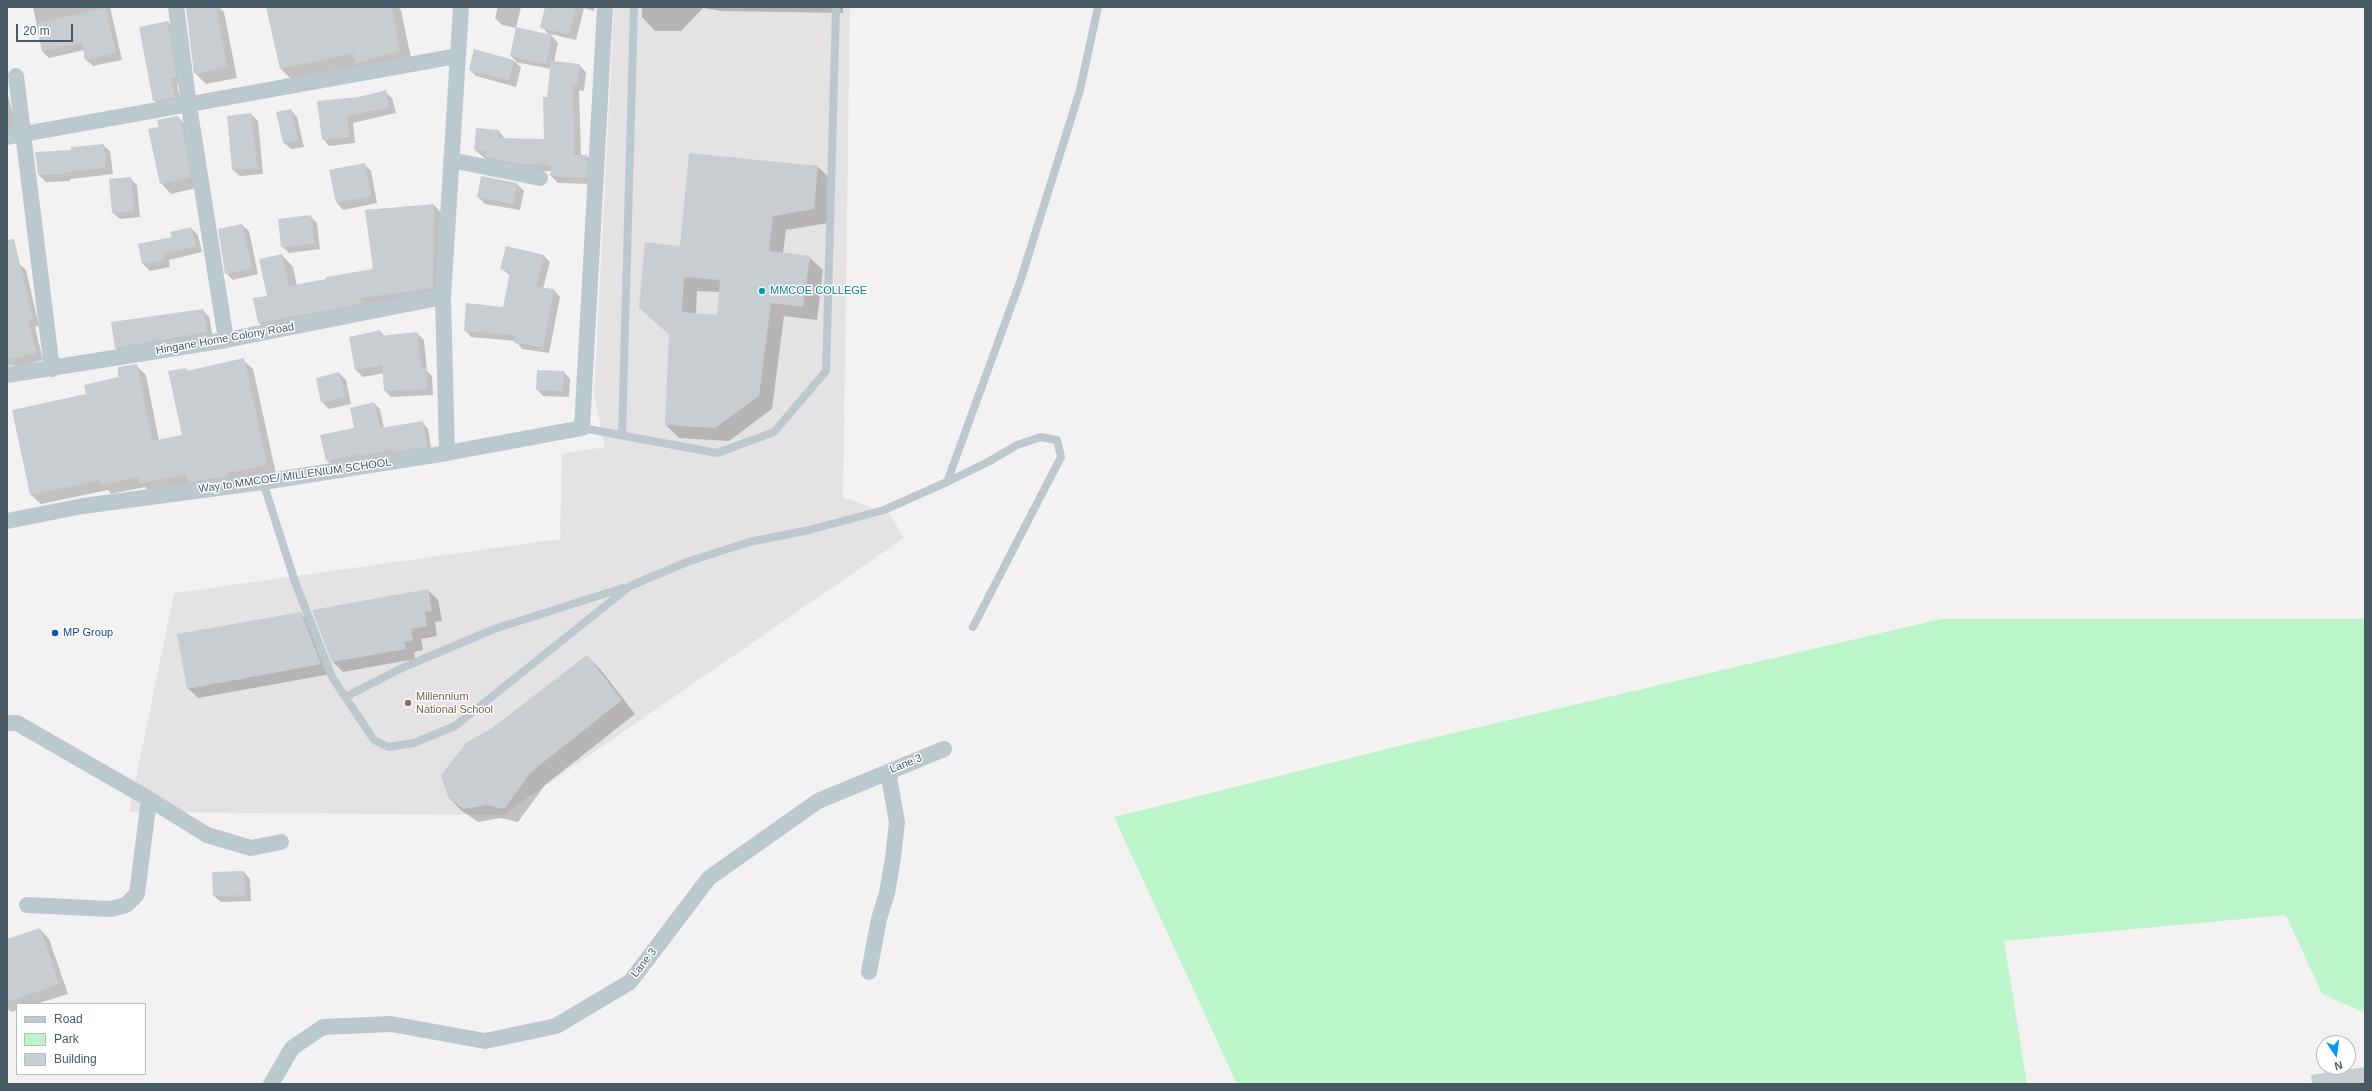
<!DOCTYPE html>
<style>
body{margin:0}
#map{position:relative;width:2372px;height:1091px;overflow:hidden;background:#f4f1f2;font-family:Arial,sans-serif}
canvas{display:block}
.frame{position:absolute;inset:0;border:8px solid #475962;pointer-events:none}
.legend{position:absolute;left:16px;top:1003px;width:130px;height:72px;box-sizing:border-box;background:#fff;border:1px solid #b5bdc0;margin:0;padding:5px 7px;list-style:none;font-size:12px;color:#475962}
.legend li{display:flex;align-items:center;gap:8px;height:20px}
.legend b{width:20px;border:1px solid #b5bdc0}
.north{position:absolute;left:2316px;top:1035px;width:40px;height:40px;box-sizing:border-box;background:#fff;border:1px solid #b5bdc0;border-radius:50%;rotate:167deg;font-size:11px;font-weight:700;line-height:16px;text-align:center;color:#475962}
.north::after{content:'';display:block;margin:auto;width:14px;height:18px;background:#0396fc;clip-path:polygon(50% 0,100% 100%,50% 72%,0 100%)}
.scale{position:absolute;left:16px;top:24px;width:57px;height:18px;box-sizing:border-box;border:2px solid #475962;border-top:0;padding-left:5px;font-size:12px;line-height:14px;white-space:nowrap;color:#475962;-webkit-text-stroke:3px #fff;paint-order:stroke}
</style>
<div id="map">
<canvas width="2372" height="1091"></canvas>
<div class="frame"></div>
<ul class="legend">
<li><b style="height:5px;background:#bbc9cf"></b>Road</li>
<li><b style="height:11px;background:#bcf5c9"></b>Park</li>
<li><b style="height:11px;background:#c8cdd2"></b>Building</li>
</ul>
<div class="north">N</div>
<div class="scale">20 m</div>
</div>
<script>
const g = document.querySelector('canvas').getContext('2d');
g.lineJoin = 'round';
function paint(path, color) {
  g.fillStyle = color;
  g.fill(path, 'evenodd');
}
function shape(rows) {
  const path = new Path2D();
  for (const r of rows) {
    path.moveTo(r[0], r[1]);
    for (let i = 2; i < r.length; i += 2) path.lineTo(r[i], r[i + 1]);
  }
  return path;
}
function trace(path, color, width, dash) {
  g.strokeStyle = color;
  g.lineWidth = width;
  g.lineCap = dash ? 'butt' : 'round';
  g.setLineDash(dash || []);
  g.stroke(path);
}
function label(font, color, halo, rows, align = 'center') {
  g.font = font + ' Arial,sans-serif';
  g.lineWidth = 3;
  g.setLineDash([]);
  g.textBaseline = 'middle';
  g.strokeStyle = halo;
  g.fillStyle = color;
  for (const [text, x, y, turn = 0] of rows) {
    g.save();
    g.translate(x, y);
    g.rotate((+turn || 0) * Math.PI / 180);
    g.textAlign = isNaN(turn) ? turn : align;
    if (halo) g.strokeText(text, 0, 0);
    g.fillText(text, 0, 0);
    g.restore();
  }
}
const education = shape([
 [614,7,850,7,843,499,849,499,890,514,904,538,503,815,129,812,174,593,560,539,562,454,605,447,594,394]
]);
const green = shape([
 [1941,619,2365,619,2365,1013,2322,994,2286,915,2004,941,2027,1084,1237,1084,1114,817,1411,743]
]);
const shadow = shape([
 [33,7,110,7,122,60,93,66,86,60,84,50,49,58,42,51],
 [187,7,219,7,224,12,237,78,206,84,195,73],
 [267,7,398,7,401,10,412,63,293,81,281,69],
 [498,7,521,7,516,28,502,25,495,18],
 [546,7,595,7,594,11,584,8,576,40,550,34,558,43,554,62,579,65,586,72,584,91,579,90,581,156,587,156,593,163,592,184,558,183,551,176,552,171,528,171,492,164,475,150,499,131,505,139,545,140,551,69,515,62,521,67,516,87,476,76,470,70,475,51,517,62,511,56,550,36,542,27],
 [642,7,843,7,843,13,721,11,703,8,681,31,655,31,642,17],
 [168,22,175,29,182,84,177,85,181,104,161,107,154,100],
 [7,91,17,132,7,134],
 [385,92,392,98,396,113,353,123,355,143,329,146,323,139,359,98],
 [291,110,297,117,304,147,291,149,284,143],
 [251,114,258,121,263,174,240,176,233,170],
 [178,117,188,127,200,187,171,194,161,183,160,128],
 [103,145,110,151,113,174,70,179,70,181,46,182,39,175,72,151],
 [364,164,371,171,377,203,343,210,337,203],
 [818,167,832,180,828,223,786,230,783,253,809,257,823,270,817,320,784,316,772,409,729,441,679,438,666,425,670,335,640,308,681,247],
 [697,291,720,292,718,316,696,314],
 [482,177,517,184,524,191,520,210,485,204,478,197],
 [130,178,137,185,140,217,120,219,113,213],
 [434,205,445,217,444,299,270,333,258,322,282,255,293,267,297,286,374,270,366,210],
 [310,216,317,223,320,249,289,253,282,246],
 [242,225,249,231,258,274,233,280,226,273],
 [191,228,198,235,202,252,169,260,170,267,150,271,143,264,139,244,173,237],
 [507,247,544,256,550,262,543,289,554,290,560,297,549,353,522,349,516,341,471,337,465,330,504,308,511,276,502,269],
 [18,263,26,270,39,326,35,327,43,360,15,367,13,365,7,366,7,265],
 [203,310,209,317,213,338,122,354,116,348],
 [380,331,385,337,417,333,424,340,427,371,432,376,433,395,391,397,385,391,384,373,363,377,356,370,350,338],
 [243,360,253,369,276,474,150,493,145,487,111,494,108,490,41,504,31,495,87,395,119,378,136,365,146,375,159,441,183,436,186,369,189,371],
 [564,372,570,379,569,397,543,396,537,389],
 [339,373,346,380,351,404,329,409,322,402],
 [374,403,380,409,384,428,422,422,428,429,432,453,333,467,327,460,356,429],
 [428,590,438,600,442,621,435,622,437,636,421,639,423,650,414,652,415,659,343,672,333,662],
 [300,613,311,623,331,674,198,698,188,688],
 [587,656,601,670,635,714,545,785,518,822,501,818,478,822,462,811,448,797,493,729],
 [244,872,250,879,251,901,221,902,214,896],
 [40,929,49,939,68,994,36,1004,17,1004,17,1010,11,1012,7,1008,7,935,8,940]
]);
const building = shape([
 [186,7,216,7,227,67,194,74],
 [266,7,392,7,400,51,356,63,353,53,280,69],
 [545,7,576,9,569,34,540,28],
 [105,8,116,53,85,60,82,43,42,51,36,24],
 [168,21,176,77,171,78,175,97,153,101,139,27],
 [516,27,552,35,546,64,510,56],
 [474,49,514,60,509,80,469,70],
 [551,61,580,64,577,85,573,84,574,155,587,155,586,178,550,176,551,165,521,164,485,157,486,151,474,150,476,128,499,130,498,138,544,139,543,97,547,97],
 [386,90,389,107,347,116,349,137,322,140,317,101,359,97],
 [291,109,298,140,283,143,276,112],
 [251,113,257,168,232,170,227,116],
 [178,116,180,123,182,123,182,126,191,177,160,184,148,129,159,127,157,120],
 [104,144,106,168,64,172,64,174,38,175,35,152,71,150,71,147],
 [689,153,818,166,814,209,773,216,769,251,810,256,803,307,771,303,759,396,715,428,665,425,669,334,639,308,645,242,680,246],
 [684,277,720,280,717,315,682,312],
 [365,163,371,196,336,203,329,170],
 [481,176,517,183,514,204,477,197],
 [131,177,134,211,112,213,109,179],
 [434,204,433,288,360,298,361,304,258,323,253,298,267,296,259,259,282,254,289,286,326,279,326,277,373,269,365,210],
 [311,215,314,243,281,247,278,219],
 [242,224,252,268,225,274,218,229],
 [191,227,196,246,163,254,164,260,142,264,138,244,172,237,170,232],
 [14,239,33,319,28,320,36,353,7,360,7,240],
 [506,246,544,255,536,287,554,289,543,347,514,343,516,335,464,331,466,303,503,307,510,272,500,269],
 [203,309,207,332,115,348,111,322],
 [380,330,381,336,417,332,421,368,426,368,427,389,384,391,382,365,355,370,349,337],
 [244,358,267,465,227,473,228,476,188,482,186,474,140,484,138,477,101,485,100,480,30,495,12,410,86,394,84,385,118,377,118,367,137,364,152,441,182,435,168,371,186,368,187,371],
 [537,370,564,371,563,391,536,390],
 [339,372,345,397,321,403,316,378],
 [374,402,380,428,423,421,427,447,392,452,392,449,360,456,360,454,326,461,320,435,354,428,350,408],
 [428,589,432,611,425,612,427,626,411,629,413,640,404,642,406,649,332,662,312,610],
 [301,612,321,664,187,689,177,634],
 [587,655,622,700,531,772,504,809,487,805,463,809,448,797,441,775,466,743,492,728],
 [244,871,245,895,213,896,212,872],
 [40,928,59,984,7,1002,7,939],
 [2365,1067,2365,1084,2312,1084,2311,1075]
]);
const lane = shape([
 [582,428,717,453,774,432,826,371,836,7],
 [622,435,634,7],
 [263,482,295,582,332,677,374,740,388,747,414,743,455,726,630,586,687,562,749,542,809,530,884,510,947,482],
 [973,627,1061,457,1057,440,1041,437,1017,445,988,462,947,482,1020,282,1080,90,1098,7],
 [345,697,402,668,494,629,623,588]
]);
const street = shape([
 [176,7,189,106,226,340],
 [16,76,52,369],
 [7,137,457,56],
 [451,160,540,178],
 [7,375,226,340,443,297],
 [447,453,443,297,461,7],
 [7,521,83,506,263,482,447,453,582,428,605,7],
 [7,723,17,723,149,799,207,835,251,848,281,842],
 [27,905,111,909,126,905,137,894,149,799],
 [869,972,879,919,887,893,893,858,897,822,888,772],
 [271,1084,292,1048,323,1027,391,1024,485,1041,556,1026,630,982,709,878,818,801,944,749]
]);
const markers = [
 [762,291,4,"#0f9aa8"],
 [55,633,4,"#1a4fb4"],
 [408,703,4,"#8d6e63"]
];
const cultureNames = [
 ["MMCOE COLLEGE",770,291]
];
const streetNames = [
 ["Hingane Home Colony Road",225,339,-10],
 ["Way to MMCOE/ MILLENIUM SCHOOL",295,476,-8],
 ["Lane 3",906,764,-22],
 ["Lane 3",644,963,-52]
];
const transitNames = [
 ["MP Group",63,633]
];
const educationNames = [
 ["Millennium",416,697],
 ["National School",416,710]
];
paint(education, '#e5e2e4');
paint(green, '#bcf5c9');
paint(shadow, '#0003');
paint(building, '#c8cdd2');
trace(lane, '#bbc9cf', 8);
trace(street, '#bbc9cf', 16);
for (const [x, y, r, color] of markers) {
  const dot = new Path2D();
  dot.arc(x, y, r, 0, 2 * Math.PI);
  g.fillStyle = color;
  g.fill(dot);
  trace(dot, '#fff', 1.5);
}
label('11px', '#0d838f', '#fff', cultureNames, 'left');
label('11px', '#475962', '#fff', streetNames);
label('11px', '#164399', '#fff', transitNames, 'left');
label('11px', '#785e54', '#fff', educationNames, 'left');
</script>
